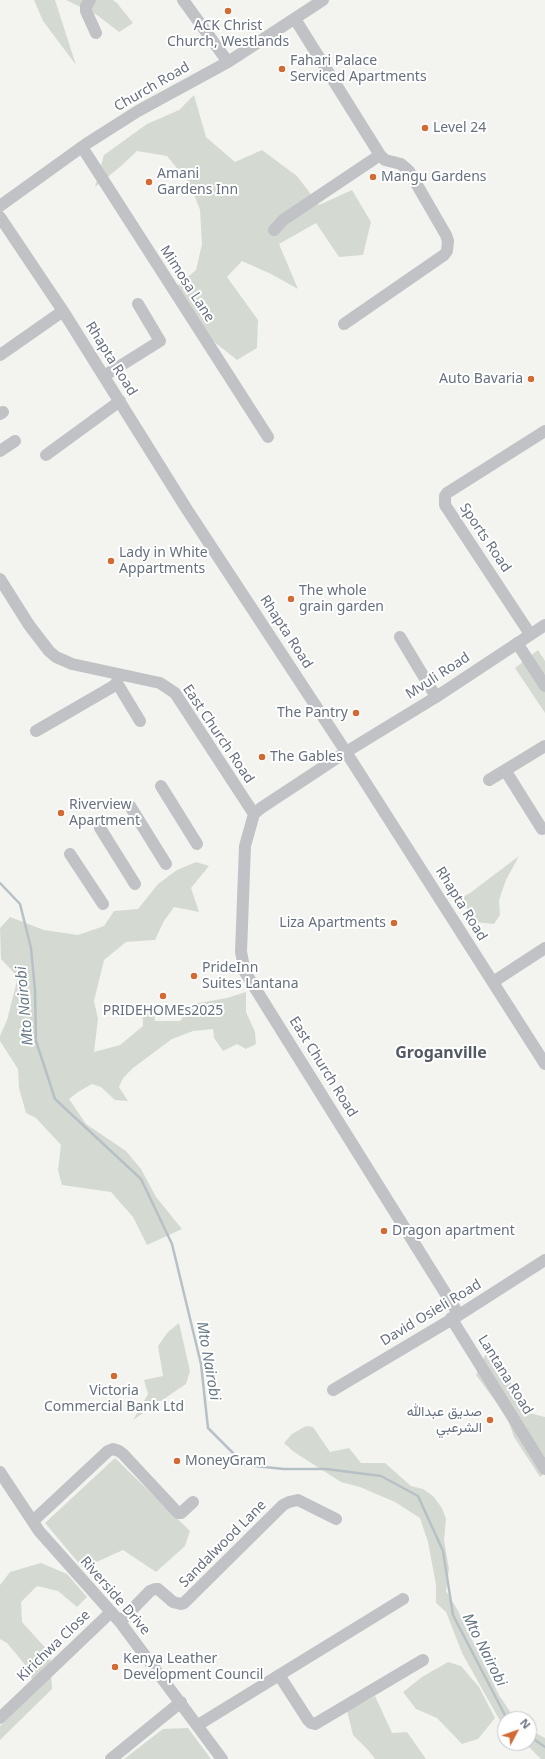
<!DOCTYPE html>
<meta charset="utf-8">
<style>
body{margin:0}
#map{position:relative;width:545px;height:1759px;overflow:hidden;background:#f3f4f0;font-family:"Noto Sans",sans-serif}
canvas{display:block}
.north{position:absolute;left:497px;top:1711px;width:40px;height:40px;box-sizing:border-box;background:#fff;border:1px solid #c2c6cb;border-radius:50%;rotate:49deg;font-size:11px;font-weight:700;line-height:16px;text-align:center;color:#66707e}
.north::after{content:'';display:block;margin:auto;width:14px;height:18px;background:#d16b33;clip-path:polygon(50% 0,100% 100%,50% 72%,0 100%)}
</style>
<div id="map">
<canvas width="545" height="1759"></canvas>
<div class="north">N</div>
</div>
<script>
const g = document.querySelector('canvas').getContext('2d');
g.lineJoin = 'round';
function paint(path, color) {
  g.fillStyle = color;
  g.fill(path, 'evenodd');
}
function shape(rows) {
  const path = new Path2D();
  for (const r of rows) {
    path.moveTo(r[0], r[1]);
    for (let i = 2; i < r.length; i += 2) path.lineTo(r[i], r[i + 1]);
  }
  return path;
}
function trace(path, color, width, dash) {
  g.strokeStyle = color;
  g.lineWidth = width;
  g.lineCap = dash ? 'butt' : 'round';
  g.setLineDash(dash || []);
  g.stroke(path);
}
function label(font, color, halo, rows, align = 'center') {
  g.font = font + ' "Noto Sans",Vazirmatn,sans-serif';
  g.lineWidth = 4;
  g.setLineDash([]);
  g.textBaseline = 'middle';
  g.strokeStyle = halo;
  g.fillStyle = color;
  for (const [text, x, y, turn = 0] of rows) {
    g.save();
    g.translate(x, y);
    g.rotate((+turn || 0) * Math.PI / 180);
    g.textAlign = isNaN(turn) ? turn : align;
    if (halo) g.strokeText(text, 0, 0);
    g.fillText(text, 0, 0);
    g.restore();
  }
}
const green = shape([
 [34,0,55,0,76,65,43,21],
 [66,0,113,0,117,3,133,23,119,32,97,15],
 [194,95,206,137,235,162,262,150,297,176,319,205,352,190,371,222,363,255,339,257,316,223,279,244,298,289,271,274,242,261,227,277,258,320,257,348,237,360,213,341,171,291,196,270,202,244,200,210,190,184,167,156,137,151,120,167,95,187,104,155,147,124,179,110],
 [538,650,545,661,545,713,515,668],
 [519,856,506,880,499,900,500,915,494,924,475,922,461,898,470,893],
 [196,862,209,866,191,888,199,912,174,907,164,921,155,940,126,942,104,960,94,1001,98,1019,94,1052,120,1045,143,1026,142,1006,153,1004,155,1021,180,1021,193,1004,227,998,246,992,246,1012,255,1032,256,1044,246,1049,237,1044,223,1051,214,1038,213,1029,193,1031,172,1039,133,1068,123,1078,119,1087,128,1101,115,1100,101,1087,92,1084,78,1092,69,1099,86,1124,126,1151,141,1169,156,1197,182,1229,147,1245,133,1217,111,1192,62,1185,58,1170,61,1145,36,1118,26,1113,19,1088,18,1069,0,1041,0,1036,7,1020,18,977,1,959,0,928,10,917,44,930,78,935,104,926,114,911,138,909,158,884,177,870],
 [179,1323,190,1371,186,1384,133,1420,148,1394,144,1380,163,1376,158,1346,168,1332],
 [486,1353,498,1353,503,1370,529,1413,545,1417,545,1473,540,1477,514,1437,507,1417,476,1375],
 [306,1426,313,1427,330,1452,349,1448,361,1463,385,1463,411,1486,423,1489,433,1496,442,1508,446,1519,444,1540,449,1569,446,1591,457,1609,499,1695,515,1719,505,1719,505,1723,499,1719,462,1653,446,1612,436,1603,436,1585,428,1542,420,1518,395,1502,360,1487,341,1482,294,1452,284,1443,292,1434],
 [115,1458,190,1531,185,1546,156,1572,123,1550,83,1568,45,1523],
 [41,1563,67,1574,87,1597,77,1607,58,1591,37,1586,21,1602,22,1622,50,1653,52,1689,0,1740,0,1726,33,1694,31,1672,7,1643,0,1639,0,1585,10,1572],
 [448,1662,461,1666,479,1687,495,1718,478,1739,462,1744,437,1718,416,1709,403,1692,422,1677],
 [375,1696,392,1733,407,1732,426,1759,375,1759,368,1750,353,1735,347,1711],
 [188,1728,211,1759,124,1759,163,1729],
 [534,1732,545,1738,545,1759,541,1759,529,1747]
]);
const stream = shape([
 [0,883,20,904,31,948,35,991,36,1041,55,1099,141,1179,172,1244,201,1364,208,1428,245,1465,284,1469,326,1469,381,1476,418,1496,443,1551,453,1615,507,1719],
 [529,1736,545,1747]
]);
const minor = shape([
 [90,0,86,6,86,11,96,33],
 [183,0,228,62],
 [295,19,380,155],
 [82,147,268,437],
 [0,206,86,144,138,111,228,62,323,0],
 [0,217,63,311,186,508,346,752,545,1064],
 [274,230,283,220,380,155,385,160,401,164,409,171,446,235,448,241,447,251,444,255,344,324],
 [0,355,63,311],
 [104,376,160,341,138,304],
 [0,414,3,412],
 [0,451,15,441],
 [46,455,120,401],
 [0,579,29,625,49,651,56,657,72,664,160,683,175,693,254,814],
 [530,634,445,505,445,496,447,493,545,431],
 [400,637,436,697],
 [517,643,545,686],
 [117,683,140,721],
 [36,731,112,687,117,683,118,674],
 [505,770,542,829],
 [489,780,545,746],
 [161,786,197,844],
 [130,806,166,864],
 [100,828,135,884],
 [70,854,103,904],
 [493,982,545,948],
 [459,1315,245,972,241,952,245,846,254,814,261,808,346,752,436,697,545,625],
 [451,1318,545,1469],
 [333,1390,459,1315,545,1260],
 [0,1472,39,1531,120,1622,222,1759],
 [33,1521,108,1451,113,1449,119,1451,123,1454,178,1513,181,1513,193,1502],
 [120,1622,150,1591,155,1589,158,1589,173,1602,181,1604,184,1603,283,1505,289,1502,298,1500,336,1519],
 [279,1675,308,1720,311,1723,315,1724,423,1660],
 [0,1718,111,1612],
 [198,1725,403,1599],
 [111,1759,181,1702]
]);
const markers = [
 [228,11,4,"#d16b33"],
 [282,69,4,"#d16b33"],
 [425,128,4,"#d16b33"],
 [373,177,4,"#d16b33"],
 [149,182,4,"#d16b33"],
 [531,379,4,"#d16b33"],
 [111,561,4,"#d16b33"],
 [291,599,4,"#d16b33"],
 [356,713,4,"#d16b33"],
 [262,757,4,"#d16b33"],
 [61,813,4,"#d16b33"],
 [394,923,4,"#d16b33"],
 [194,976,4,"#d16b33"],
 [163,996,4,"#d16b33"],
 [384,1231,4,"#d16b33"],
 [114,1376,4,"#d16b33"],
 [490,1420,4,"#d16b33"],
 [177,1461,4,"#d16b33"],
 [115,1667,4,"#d16b33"]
];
const poiNames = [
 ["ACK Christ",228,26,"center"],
 ["Church, Westlands",228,42,"center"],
 ["Fahari Palace",290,61],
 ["Serviced Apartments",290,77],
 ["Level 24",433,128],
 ["Amani",157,174],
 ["Gardens Inn",157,190],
 ["Mangu Gardens",381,177],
 ["Auto Bavaria",523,379,"right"],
 ["Lady in White",119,553],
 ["Appartments",119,569],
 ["The whole",299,591],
 ["grain garden",299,607],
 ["The Pantry",348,713,"right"],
 ["The Gables",270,757],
 ["Riverview",69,805],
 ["Apartment",69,821],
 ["Liza Apartments",386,923,"right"],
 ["PrideInn",202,968],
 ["Suites Lantana",202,984],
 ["PRIDEHOMEs2025",163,1011,"center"],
 ["Dragon apartment",392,1231],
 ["Victoria",114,1391,"center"],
 ["Commercial Bank Ltd",114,1407,"center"],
 ["صديق عبدالله",482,1412,"right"],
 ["الشرعبي",482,1428,"right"],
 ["MoneyGram",185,1461],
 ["Kenya Leather",123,1659],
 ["Development Council",123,1675]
];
const streetNames = [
 ["Church Road",152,87,-30],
 ["Mimosa Lane",187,284,57],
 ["Rhapta Road",111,359,58],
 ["Sports Road",485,538,56],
 ["Rhapta Road",286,632,57],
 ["Mvuli Road",438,676,-33],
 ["East Church Road",218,734,56],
 ["Rhapta Road",461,904,58],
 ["East Church Road",323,1067,58],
 ["David Osieli Road",431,1313,-31],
 ["Lantana Road",505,1375,58],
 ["Sandalwood Lane",223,1544,-45],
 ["Riverside Drive",115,1596,49],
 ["Kirichwa Close",54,1646,-44]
];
const waterNames = [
 ["Mto Nairobi",25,1006,-95],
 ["Mto Nairobi",208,1361,80],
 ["Mto Nairobi",484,1650,63]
];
const quarterNames = [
 ["Groganville",441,1053]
];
paint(green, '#d4dad2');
trace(stream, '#b7c0c5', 2.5);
trace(minor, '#c0c2c5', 12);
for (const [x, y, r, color] of markers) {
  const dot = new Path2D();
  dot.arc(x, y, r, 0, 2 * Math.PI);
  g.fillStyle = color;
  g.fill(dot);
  trace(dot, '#fff', 1.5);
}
label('14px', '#66707e', '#fff', poiNames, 'left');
label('14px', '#66707e', '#fff', streetNames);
label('italic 15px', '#667883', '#fff', waterNames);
label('bold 16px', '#535a64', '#fff', quarterNames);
</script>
